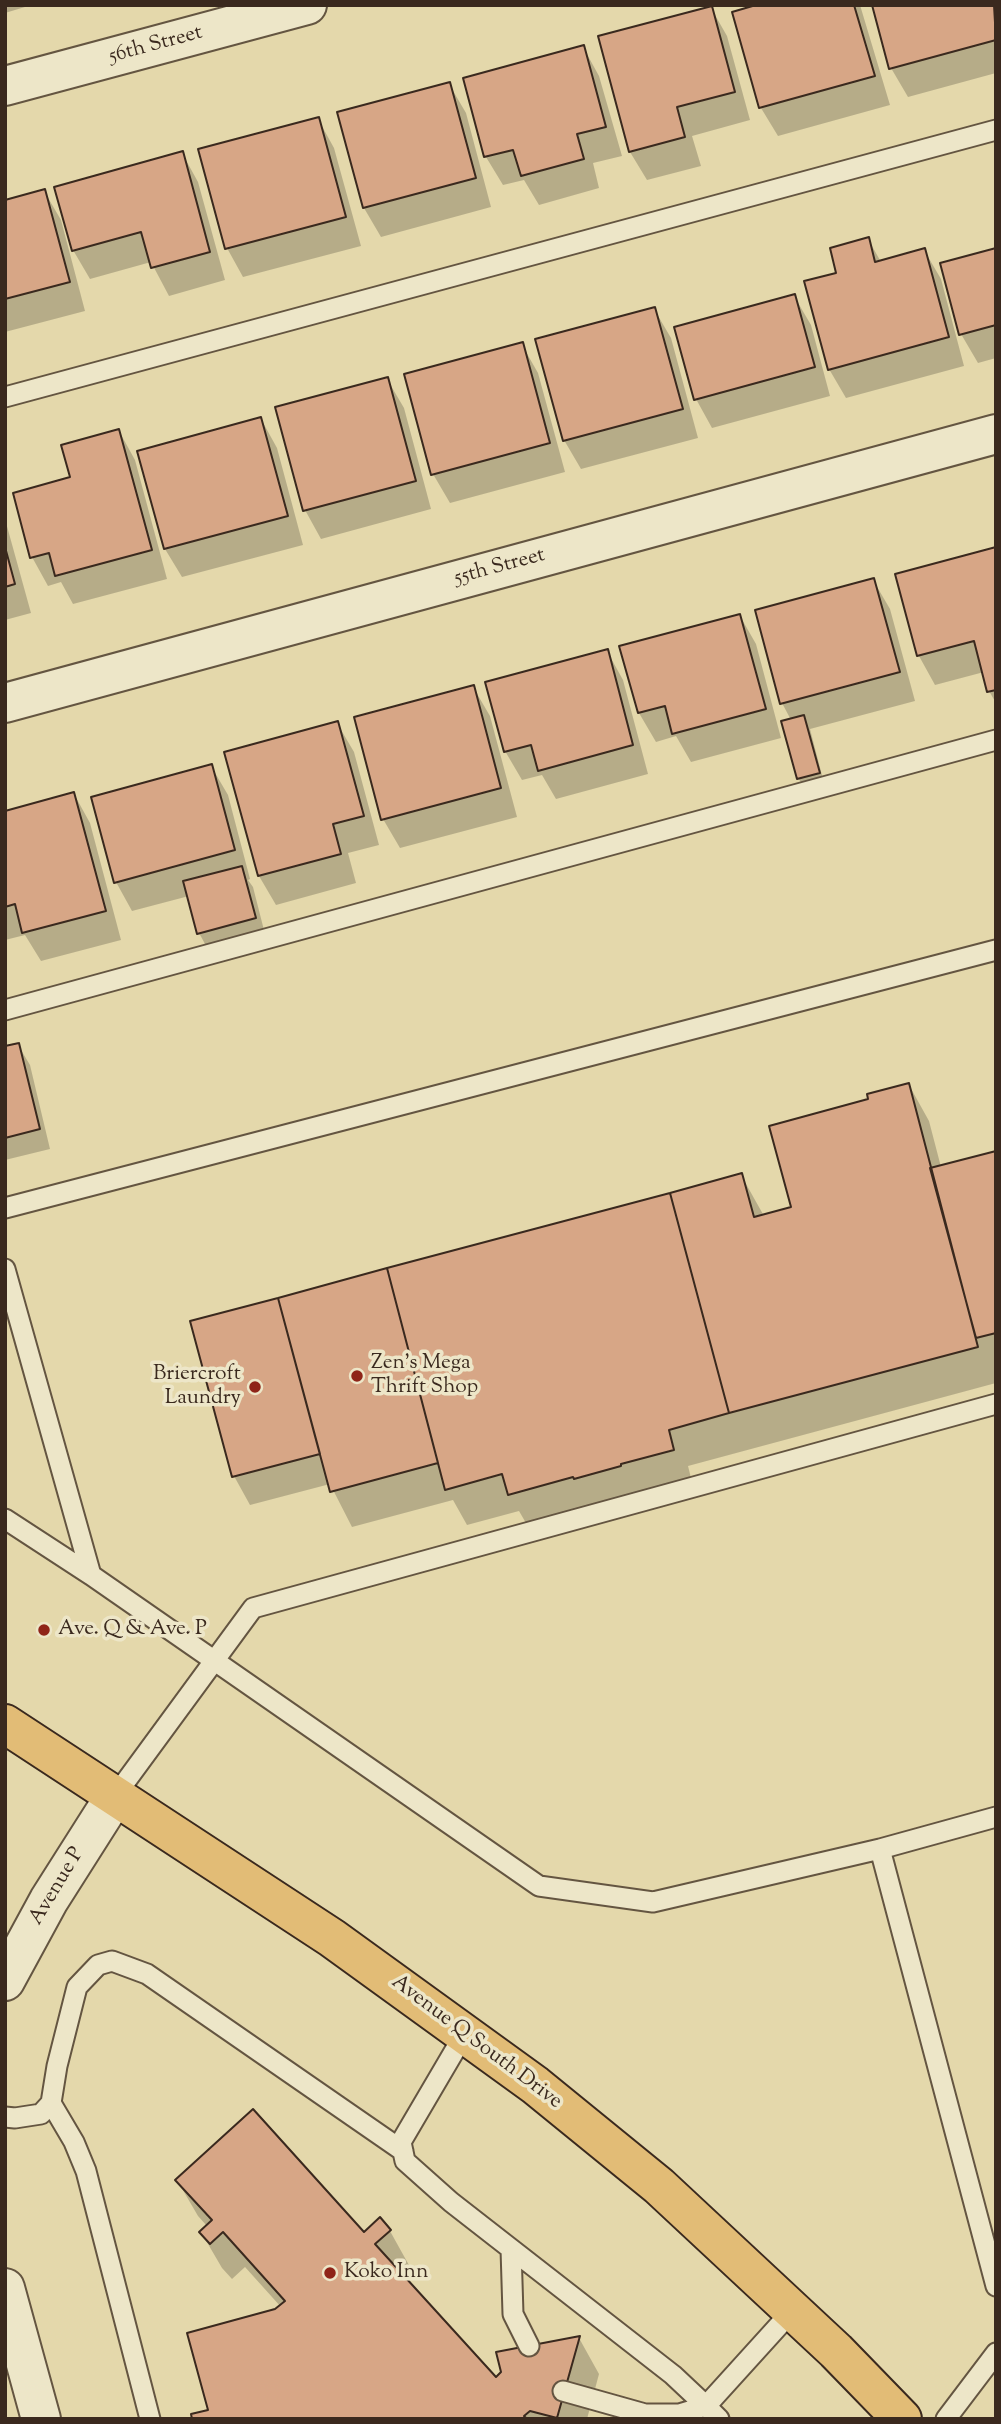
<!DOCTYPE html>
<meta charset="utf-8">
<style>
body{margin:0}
#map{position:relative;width:1001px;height:2424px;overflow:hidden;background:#e4d8ab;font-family:"Sorts Mill Goudy",serif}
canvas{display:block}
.frame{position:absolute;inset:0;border:7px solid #3a291e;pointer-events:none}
</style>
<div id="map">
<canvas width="1001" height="2424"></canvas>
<div class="frame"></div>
</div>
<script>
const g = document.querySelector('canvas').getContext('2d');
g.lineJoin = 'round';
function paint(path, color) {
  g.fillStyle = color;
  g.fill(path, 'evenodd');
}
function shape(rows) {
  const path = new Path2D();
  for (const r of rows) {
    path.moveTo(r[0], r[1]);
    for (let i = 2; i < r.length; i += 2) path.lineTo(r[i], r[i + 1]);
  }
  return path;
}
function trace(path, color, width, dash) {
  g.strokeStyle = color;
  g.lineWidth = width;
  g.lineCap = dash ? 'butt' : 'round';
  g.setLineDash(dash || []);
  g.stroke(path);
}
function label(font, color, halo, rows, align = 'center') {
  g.font = font + ' "Sorts Mill Goudy",serif';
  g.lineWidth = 7;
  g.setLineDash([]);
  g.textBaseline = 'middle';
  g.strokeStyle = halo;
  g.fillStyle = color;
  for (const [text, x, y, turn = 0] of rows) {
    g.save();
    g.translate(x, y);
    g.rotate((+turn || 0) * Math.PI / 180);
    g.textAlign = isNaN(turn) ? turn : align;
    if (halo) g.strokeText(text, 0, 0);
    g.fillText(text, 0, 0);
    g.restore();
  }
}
const shadow = shape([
 [5,5,24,5,25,7,5,13],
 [762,5,860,5,890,105,778,136,761,108,734,13],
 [874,5,996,5,996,73,908,97,891,68],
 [711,8,727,36,750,120,692,136,701,166,647,180,630,152,600,37],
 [583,47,599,76,622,156,593,163,599,188,539,205,524,180,503,185,486,157,465,80],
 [449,84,466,113,491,207,381,237,364,208,339,113],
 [318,119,334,148,361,246,243,277,227,248],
 [182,153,198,182,225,280,169,296,151,262,90,279,73,250],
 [44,191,61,220,85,311,5,332,5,201],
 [868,239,881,262,924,250,941,279,964,366,846,398,829,369,838,274],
 [996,250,996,358,978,363,961,334],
 [794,296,811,325,830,396,712,428,696,399],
 [654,309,671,338,698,438,581,469,564,440],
 [522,345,538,373,565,472,450,503,433,474],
 [387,379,404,408,431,509,321,539,305,510],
 [261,419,277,448,303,545,182,577,165,549,139,452],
 [119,431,135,460,167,579,73,604,61,582,48,586,32,557,72,479],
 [5,519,31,613,5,620],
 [996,548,996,703,989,691,984,672,935,685,919,656,897,575],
 [873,580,890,609,915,701,810,729,824,783,804,788,799,779,783,722,791,720,782,703],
 [740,616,756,644,781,738,691,762,676,736,656,742,639,713,622,647],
 [607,651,623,680,648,774,556,799,542,775,522,780,505,751],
 [473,687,490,716,517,817,400,848,383,819],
 [337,723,354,752,379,845,348,853,356,883,276,905,259,876,227,753],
 [211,766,228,795,250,879,248,880,253,887,266,938,210,953,199,933,189,896,132,911,116,882],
 [74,794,90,823,121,940,41,961,25,935,5,940,5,812],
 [18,1045,30,1065,50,1149,5,1160,5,1048],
 [909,1085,929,1121,941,1167,996,1153,996,1383,688,1466,693,1486,530,1530,519,1511,467,1525,453,1500,352,1527,330,1484,250,1505,234,1476,741,1175,764,1216,793,1208,870,1100],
 [177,2180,364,2234,390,2231,410,2267,401,2275,495,2379,579,2338,599,2374,587,2419,194,2419,210,2411,281,2307,245,2267,232,2279,222,2268,201,2232,207,2226,198,2216]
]);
const building = shape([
 [756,5,854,5,875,76,759,108,732,12,756,5],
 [872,5,994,5,996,40,889,69,872,5],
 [712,6,735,92,677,107,685,137,629,152,598,36,712,6],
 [584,45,606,127,577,134,584,159,521,176,513,150,484,157,463,78,584,45],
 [450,82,476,178,363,208,337,112,450,82],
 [319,117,346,217,225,249,198,149,319,117],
 [183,151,210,252,151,268,141,232,72,251,54,187,183,151],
 [45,189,70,282,5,299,5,200,45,189],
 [869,237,875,262,925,248,949,337,828,370,804,281,836,273,830,248,869,237],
 [996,248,996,325,959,335,940,263,996,248],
 [795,294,815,367,694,400,674,327,795,294],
 [655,307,683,409,563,441,535,339,655,307],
 [523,342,550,443,431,475,404,374,523,342],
 [388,377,416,481,303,511,275,407,388,377],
 [261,417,288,516,164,549,137,451,261,417],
 [119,429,152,550,55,576,49,553,30,558,13,493,70,477,61,445,119,429],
 [5,547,15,584,5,587,5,547],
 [996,547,996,690,987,692,974,641,917,656,895,574,996,547],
 [874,578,900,672,780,704,755,610,874,578],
 [740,614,766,709,672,734,665,706,638,713,619,646,740,614],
 [608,649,633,745,538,771,531,745,504,752,485,682,608,649],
 [474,685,501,788,381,820,354,717,474,685],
 [804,715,820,773,797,779,781,721,804,715],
 [338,721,364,816,333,824,341,854,258,876,224,752,338,721],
 [212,764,235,850,114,883,91,797,212,764],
 [74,792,106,911,22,933,15,904,5,907,5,811,74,792],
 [242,866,256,918,197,934,183,881,242,866],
 [19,1043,40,1129,5,1138,5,1046,19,1043],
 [909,1083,978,1347,729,1413,670,1193,742,1173,754,1217,791,1207,769,1126,868,1099,867,1094,909,1083],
 [996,1151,996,1333,976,1338,930,1168,996,1151],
 [670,1193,729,1413,669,1430,674,1450,621,1464,621,1466,574,1479,573,1477,508,1495,502,1474,445,1490,387,1268,670,1193],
 [387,1268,438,1463,330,1492,278,1298,387,1268],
 [278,1298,320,1454,232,1477,190,1321,278,1298],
 [253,2109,364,2232,380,2217,391,2230,375,2244,496,2377,501,2372,496,2352,580,2336,557,2418,530,2411,524,2416,527,2419,192,2419,191,2414,208,2410,187,2333,275,2309,285,2301,223,2232,210,2244,199,2232,212,2220,175,2180,253,2109]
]);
const lane = shape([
 [5,397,996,130],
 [5,1010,996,740],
 [5,1208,996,950],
 [5,1269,91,1575,539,1886,653,1902,880,1849,996,1817],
 [5,1519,91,1575],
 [115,1796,253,1608,996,1404],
 [880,1849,996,2286],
 [465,2033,401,2142,405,2161,451,2202,673,2375,706,2406],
 [51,2103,74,2142,86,2171,150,2419],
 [5,2117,15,2118,41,2114,51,2103,57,2066,77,1987,98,1965,112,1961,147,1974,403,2151],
 [511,2249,513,2314,529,2346],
 [563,2391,645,2414,679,2414,706,2406],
 [719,2419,706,2406,793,2310],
 [946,2419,996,2353]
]);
const street = shape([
 [5,86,307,5],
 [5,703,996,434],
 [5,1981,49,1900,115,1796],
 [5,2288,41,2419]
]);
const highway = shape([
 [5,1724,332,1938,535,2085,659,2186,836,2351,902,2419]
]);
const markers = [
 [357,1376,7,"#8f2418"],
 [255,1387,7,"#8f2418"],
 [44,1630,7,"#8f2418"],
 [330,2273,7,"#8f2418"]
];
const streetNames = [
 ["56th Street",156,46,-15],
 ["55th Street",500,568,-15],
 ["Avenue P",58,1887,-59],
 ["Avenue Q South Drive",476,2043,37]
];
const poiNames = [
 ["Zen’s Mega",371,1364],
 ["Thrift Shop",371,1388],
 ["Briercroft",241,1375,"right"],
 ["Laundry",241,1399,"right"],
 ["Ave. Q & Ave. P",58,1630],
 ["Koko Inn",344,2273]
];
paint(shadow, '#0003');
paint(building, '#d7a686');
trace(building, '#3a291e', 2);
trace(lane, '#645541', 23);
trace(street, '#645541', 42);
trace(highway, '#3a291e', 42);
trace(lane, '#ede6c8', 19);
trace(street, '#ede6c8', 38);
trace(highway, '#e2bc76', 38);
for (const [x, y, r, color] of markers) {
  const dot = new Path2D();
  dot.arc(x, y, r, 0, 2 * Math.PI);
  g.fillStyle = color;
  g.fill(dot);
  trace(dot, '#ede6c8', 2.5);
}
label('21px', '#3a291e', '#ede6c8', streetNames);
label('21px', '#3a291e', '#ede6c8', poiNames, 'left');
</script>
